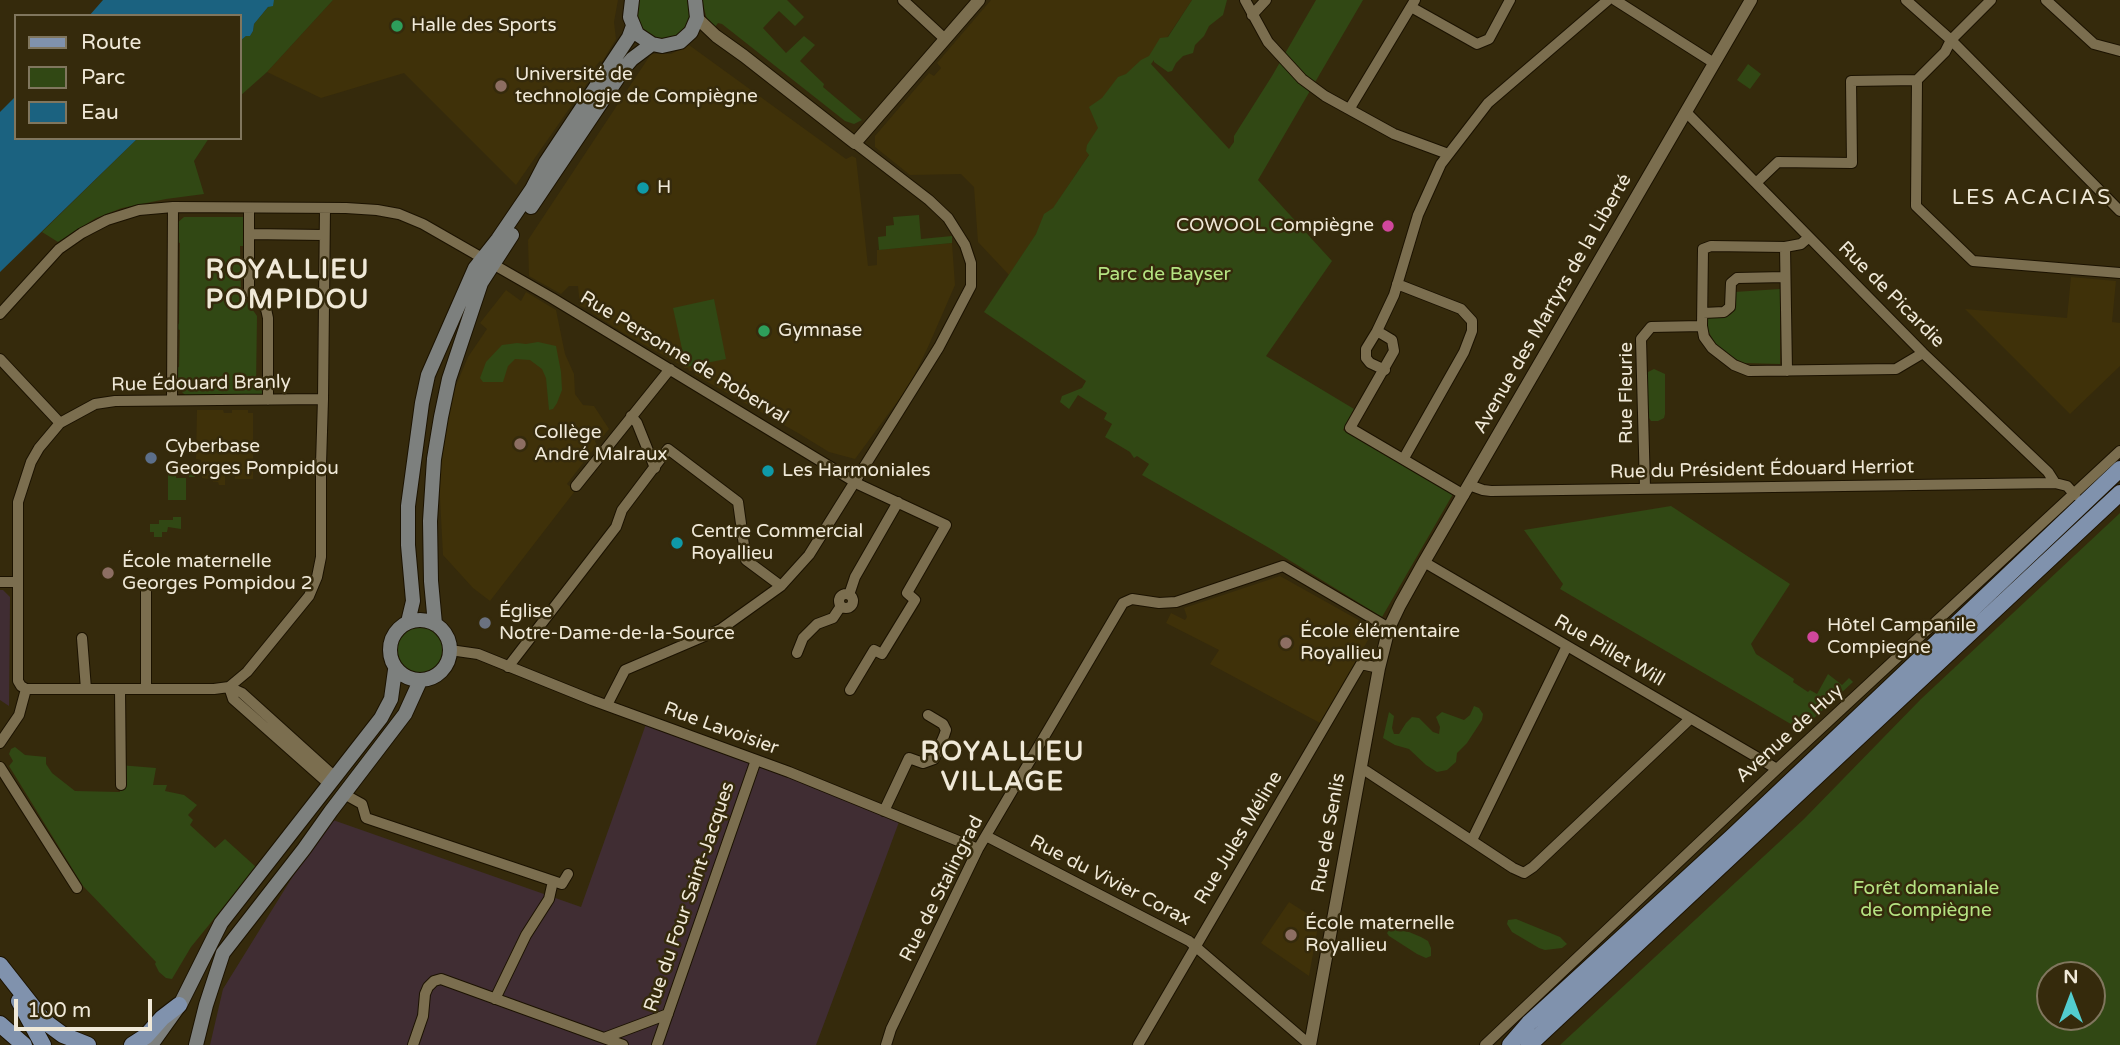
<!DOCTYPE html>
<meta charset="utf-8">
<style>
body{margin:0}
#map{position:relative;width:2120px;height:1045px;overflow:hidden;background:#352a0c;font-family:"Varela Round",sans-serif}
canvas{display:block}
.legend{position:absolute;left:14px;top:14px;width:228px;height:126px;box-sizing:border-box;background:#352a0c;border:2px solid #80765e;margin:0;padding:9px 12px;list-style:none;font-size:21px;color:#f0e9d8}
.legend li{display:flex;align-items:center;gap:14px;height:35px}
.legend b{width:35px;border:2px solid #80765e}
.north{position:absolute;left:2036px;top:961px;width:70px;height:70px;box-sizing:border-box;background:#352a0c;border:2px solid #80765e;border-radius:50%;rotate:0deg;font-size:19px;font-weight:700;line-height:28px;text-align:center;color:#f0e9d8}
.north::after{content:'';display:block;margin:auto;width:24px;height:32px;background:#52cdcf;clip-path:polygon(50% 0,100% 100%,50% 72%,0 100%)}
.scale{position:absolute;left:14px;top:999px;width:138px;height:32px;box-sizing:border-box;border:4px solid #f0e9d8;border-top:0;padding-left:9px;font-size:21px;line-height:24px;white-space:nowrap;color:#f0e9d8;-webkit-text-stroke:5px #352a0c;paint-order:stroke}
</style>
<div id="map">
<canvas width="2120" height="1045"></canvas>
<ul class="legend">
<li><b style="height:9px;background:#8092ad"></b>Route</li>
<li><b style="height:19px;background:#314814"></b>Parc</li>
<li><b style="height:19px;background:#1b6280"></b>Eau</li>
</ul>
<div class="north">N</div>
<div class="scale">100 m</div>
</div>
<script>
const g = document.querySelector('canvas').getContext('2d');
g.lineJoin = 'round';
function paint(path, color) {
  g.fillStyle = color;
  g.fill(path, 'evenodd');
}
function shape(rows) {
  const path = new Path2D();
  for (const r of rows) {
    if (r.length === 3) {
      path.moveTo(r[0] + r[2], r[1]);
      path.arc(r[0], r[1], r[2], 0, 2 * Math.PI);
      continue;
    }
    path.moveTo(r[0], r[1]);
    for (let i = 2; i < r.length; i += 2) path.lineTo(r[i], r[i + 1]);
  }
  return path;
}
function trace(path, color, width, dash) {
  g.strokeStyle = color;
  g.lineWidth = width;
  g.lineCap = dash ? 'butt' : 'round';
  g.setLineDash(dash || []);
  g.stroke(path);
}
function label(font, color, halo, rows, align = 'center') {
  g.font = font + ' "Varela Round",sans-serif';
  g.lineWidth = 5;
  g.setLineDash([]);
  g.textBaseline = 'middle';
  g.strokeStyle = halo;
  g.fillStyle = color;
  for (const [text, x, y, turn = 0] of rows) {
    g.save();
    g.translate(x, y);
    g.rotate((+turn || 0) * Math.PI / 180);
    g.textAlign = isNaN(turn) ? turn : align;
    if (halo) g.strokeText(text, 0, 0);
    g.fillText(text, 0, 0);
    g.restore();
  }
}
const commercial = shape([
 [0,590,3,590,10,597,9,706,0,700],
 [646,724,775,772,899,822,816,1045,210,1045,223,989,306,855,333,820,581,907]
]);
const built = shape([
 [333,0,618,0,614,22,616,39,602,62,600,61,595,67,597,69,516,185,404,73,321,98,267,72],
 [991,0,1192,0,1009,275,978,242,974,187,961,174,910,175,875,147,875,136,929,73,934,76,941,68,937,63],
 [689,45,846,159,852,156,856,158,868,266,877,265,877,250,952,243,955,285,928,347,909,386,855,459,829,452,798,433,695,375,694,371,689,371,688,368,684,368,683,364,679,364,625,334,592,313,591,310,580,306,578,286,569,286,561,294,529,276,528,240,651,54,671,54],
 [2071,277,2116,281,2112,322,2120,323,2120,366,2070,414,1965,309,2067,318],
 [506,290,521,301,526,292,556,310,565,354,574,374,575,394,583,405,594,406,609,429,601,439,595,441,597,445,567,484,575,491,490,601,473,588,443,555,439,479,452,395,468,357,487,329,480,323],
 [197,410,223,410,224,413,232,413,232,410,248,410,248,413,253,413,253,479,235,479,235,476,225,476,225,485,219,485,218,482,213,482,213,480,202,478,201,460,196,459],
 [1280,576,1371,627,1372,633,1320,723,1210,664,1219,650,1166,623,1171,613,1185,620,1187,617,1184,608],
 [1289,902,1319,921,1309,976,1261,943]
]);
const green = shape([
 [274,0,333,0,267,72,240,96,240,41,246,36,250,36,253,31,254,24],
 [638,0,687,0,691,15,689,24,677,38,659,41,637,26,635,7],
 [702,0,787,0,804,17,795,26,779,11,763,28,786,53,804,36,815,45,800,61,824,84,823,87,862,120,854,124,845,121,722,24,718,23,715,27,707,20],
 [1192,0,1227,0,1223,15,1209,26,1204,36,1195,45,1193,53,1183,56,1176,63,1172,71,1168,72,1154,62,1154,60,1151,64,1229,149,1234,142,1234,136,1272,76,1316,0,1363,0,1258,180,1332,261,1266,356,1354,409,1343,430,1453,494,1382,617,1271,549,1142,475,1149,464,1137,456,1134,458,1130,452,1105,437,1112,424,1104,419,1107,413,1078,395,1069,409,1060,402,1062,396,1082,388,1086,381,984,312,1036,234,1044,214,1053,208,1089,155,1086,151,1087,145,1098,128,1089,107,1102,98,1118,77,1126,74,1141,60,1149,56,1160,38,1168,37],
 [1748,64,1761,74,1750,89,1737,80],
 [138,138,209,138,194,161,204,194,166,199,122,208,96,218,58,242,42,232],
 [919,215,921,239,952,236,952,243,879,250,878,237,886,236,886,226,894,225,893,217],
 [184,217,244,217,245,246,240,246,241,293,257,316,256,385,264,386,262,394,185,395,177,387,176,368,179,367,180,330,176,329,177,326,179,323,180,243,177,242,177,223],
 [1780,289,1780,364,1745,363,1732,358,1718,348,1708,331,1707,318,1722,317,1730,315,1734,311,1734,292],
 [714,299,726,359,686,367,673,308],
 [538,342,556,346,561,372,562,390,557,403,553,409,549,410,546,378,542,369,530,360,515,359,508,366,503,382,483,382,480,378,486,362,502,345,517,343,526,344],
 [1654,369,1665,374,1665,414,1664,418,1658,421,1651,421,1647,415,1647,378,1648,372],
 [185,464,189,464,189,468,195,468,195,477,189,477,188,472,176,473,176,478,186,478,186,500,168,500,168,467,184,467],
 [1671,506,1790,584,1751,644,1756,654,1794,679,1793,682,1808,692,1810,690,1817,694,1828,674,1842,685,1849,678,1853,682,1801,730,1560,589,1563,584,1524,530],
 [2120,513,2120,1045,1560,1045,1804,819,1921,699],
 [2092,975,2092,1017,2050,1017,2050,975],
 [173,517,181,517,181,529,168,527,167,532,162,532,162,537,154,537,154,532,150,532,150,524,159,524,159,520,173,520],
 [419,650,25],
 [1474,706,1479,708,1483,714,1482,720,1467,743,1457,753,1456,762,1447,770,1437,772,1426,765,1409,749,1395,745,1383,738,1389,712,1394,716,1392,728,1394,734,1399,734,1406,723,1412,717,1419,718,1433,732,1439,734,1440,727,1436,717,1442,712,1464,720,1470,715],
 [15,747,25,755,46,757,46,764,52,773,75,791,120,792,119,765,156,768,153,785,167,785,165,791,184,795,197,805,188,815,193,820,190,825,215,848,225,839,256,867,191,947,172,979,166,978,159,972,155,964,156,962,83,886,9,766,13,761,9,754,11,749],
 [1516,919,1560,937,1567,944,1562,948,1545,950,1539,948,1512,932,1507,924,1508,920],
 [1390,929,1409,932,1421,937,1428,941,1431,948,1431,956,1426,958,1417,954,1389,936,1387,933]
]);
const water = shape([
 [103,0,274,0,273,6,268,7,254,24,253,31,250,36,246,36,240,41,240,16,89,16],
 [16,96,16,138,138,138,0,272,0,112]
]);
const minor = shape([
 [903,0,945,39],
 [1245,0,1268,42,1302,79,1325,96,1394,134,1448,154],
 [1615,0,1714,63],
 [1906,0,1951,40,2120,211],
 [1991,0,1951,40,1945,52,1917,80,1916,206,1973,261,2120,273],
 [2046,0,2094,44,2120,51],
 [1411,7,1477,44,1489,39,1510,0],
 [1252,15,1266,0],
 [1350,108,1415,0],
 [1686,112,1923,353,2048,472,2055,483,2067,486,2075,495],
 [1756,183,1778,162,1852,163,1851,81,1917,80],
 [249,208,249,291,266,309,268,318,268,400],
 [249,234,324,235],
 [1809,237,1801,244,1785,247,1711,246,1703,249,1702,326,1704,337,1712,348,1734,365,1749,371,1896,369,1923,353],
 [1785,247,1787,371],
 [1397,284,1461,309,1472,321,1472,331,1464,352,1404,458],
 [1703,313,1724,312,1730,307,1731,283,1737,278,1785,277],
 [0,314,59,249,82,233,107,220,139,210,173,207,346,208,377,210,399,214,423,224,552,298,860,485,946,525,907,593,915,600,882,654,874,650,850,690],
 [1377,331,1366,349,1366,358,1370,363,1385,370],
 [0,359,60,423],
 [323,399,115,401,95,404,60,423,39,448,31,462,18,502,18,681,21,686,26,689,214,689,229,687,247,672,309,596,317,577,321,557,321,464,323,399,325,208],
 [172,400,173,207],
 [631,416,637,423,655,468],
 [1469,485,1483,490,1491,491,2055,483],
 [576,486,670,369],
 [1645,488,1641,339,1651,327,1702,326],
 [1464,495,1350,428,1394,351,1392,340,1377,331,1394,295,1418,215,1441,164,1488,103,1608,0],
 [1424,562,1777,769],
 [0,582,17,582],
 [146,584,146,689],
 [846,601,7],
 [849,595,855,577,898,502],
 [82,638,86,689],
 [450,650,478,654,592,700,789,772,978,849],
 [797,653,803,638,817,624,833,618,841,606],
 [508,667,616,527,622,510,668,449,738,502,746,560,781,586],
 [229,687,233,699,329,784],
 [229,687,242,693,335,777],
 [120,689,121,785],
 [607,705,625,670,721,629,781,586,809,555,939,347,971,286,971,263,965,245,948,218,929,200,855,143],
 [0,743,19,715,26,689],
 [0,767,77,888],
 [1360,769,1366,771,1513,868,1524,873,1533,867,1690,719],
 [344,794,362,804,366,818,562,884,568,874],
 [884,811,909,758,923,763,934,759,944,736,946,730,943,724,928,715],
 [986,836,1189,941,1310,1045],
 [1472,840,1567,646],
 [495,999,526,935,549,899,553,881],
 [604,1038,668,1014],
 [413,1045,423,1016,425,994,428,987,434,981,441,979,623,1045],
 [657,1045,756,760],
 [886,1045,891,1029,978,849,1123,603,1132,599,1159,603,1176,602,1283,566,1389,628],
 [1138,1045,1361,664,1379,668],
 [1485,1045,1777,769,2120,451]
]);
const tertiary = shape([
 [697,18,716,36,744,56,855,143,979,0],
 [1310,1045,1379,668,1389,628,1400,605,1424,562,1751,0]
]);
const secondary = shape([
 [632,0,630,17,637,34,652,44,662,46,680,42,691,32,697,18,695,0],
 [531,207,625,67,632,59,652,44],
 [420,650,30],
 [408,622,413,601,408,545,408,506,422,403,428,375,475,268,498,239,532,189,546,162,629,37,633,26],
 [435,624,431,581,430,521,434,459,441,417,449,379,481,283,512,235],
 [151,1045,181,1003,221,923,381,718,391,699,395,670],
 [196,1045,206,1005,223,953,304,849,331,811,405,714,420,681]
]);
const primary = shape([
 [0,965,44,1021,63,1035,88,1045],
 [19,1001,43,1045],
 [0,1024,24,1045],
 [132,1045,146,1036,162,1018,179,1005],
 [1510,1045,1529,1023,1732,837,2120,469],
 [1529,1045,2120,493]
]);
const markers = [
 [397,26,7,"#2e9e5b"],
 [501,86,7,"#8d6e63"],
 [643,188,7,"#0f9aa8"],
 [1388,226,7,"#d1479c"],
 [764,331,7,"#2e9e5b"],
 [520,444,7,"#8d6e63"],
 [151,458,7,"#5c6f8a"],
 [768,471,7,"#0f9aa8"],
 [677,543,7,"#0f9aa8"],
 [108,573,7,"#8d6e63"],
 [485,623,7,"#6b7280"],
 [1813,637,7,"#d1479c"],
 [1286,643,7,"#8d6e63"],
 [1291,935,7,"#8d6e63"]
];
const poiNames = [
 ["Halle des Sports",411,26],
 ["Université de",515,75],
 ["technologie de Compiègne",515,97],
 ["H",657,188],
 ["COWOOL Compiègne",1374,226,"right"],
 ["Gymnase",778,331],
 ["Collège",534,433],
 ["André Malraux",534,455],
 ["Cyberbase",165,447],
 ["Georges Pompidou",165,469],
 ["Les Harmoniales",782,471],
 ["Centre Commercial",691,532],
 ["Royallieu",691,554],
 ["École maternelle",122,562],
 ["Georges Pompidou 2",122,584],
 ["Église",499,612],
 ["Notre-Dame-de-la-Source",499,634],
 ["Hôtel Campanile",1827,626],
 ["Compiegne",1827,648],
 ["École élémentaire",1300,632],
 ["Royallieu",1300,654],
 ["École maternelle",1305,924],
 ["Royallieu",1305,946]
];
const parkNames = [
 ["Parc de Bayser",1164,275],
 ["Forêt domaniale",1926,889],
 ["de Compiègne",1926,911]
];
const streetNames = [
 ["Rue de Picardie",1891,295,45],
 ["Avenue des Martyrs de la Liberté",1553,304,-60],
 ["Rue Personne de Roberval",684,358,31],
 ["Rue Édouard Branly",201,384,-1],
 ["Rue Fleurie",1627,393,-90],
 ["Rue du Président Édouard Herriot",1762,470,-1],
 ["Rue Pillet Will",1609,651,30],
 ["Rue Lavoisier",721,729,20],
 ["Avenue de Huy",1790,734,-42],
 ["Rue de Senlis",1329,833,-80],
 ["Rue Jules Méline",1239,838,-59],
 ["Rue du Vivier Corax",1110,881,27],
 ["Rue de Stalingrad",942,889,-63],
 ["Rue du Four Saint-Jacques",690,897,-71]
];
const neighbourhoodNames = [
 ["LES ACACIAS",2032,198]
];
const districtNames = [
 ["ROYALLIEU",288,271],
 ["POMPIDOU",288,301],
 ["ROYALLIEU",1003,753],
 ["VILLAGE",1003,783]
];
paint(commercial, '#402d33');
paint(built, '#3f3109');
paint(green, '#314814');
paint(water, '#1b6280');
trace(minor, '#1b1200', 12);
trace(tertiary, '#1b1200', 14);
trace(secondary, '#1b1200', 16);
trace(primary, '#1b1200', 18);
trace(minor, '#7b6e4f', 10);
trace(tertiary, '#7b6e4f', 12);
trace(secondary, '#7d807e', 14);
trace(primary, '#8092ad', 16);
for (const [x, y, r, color] of markers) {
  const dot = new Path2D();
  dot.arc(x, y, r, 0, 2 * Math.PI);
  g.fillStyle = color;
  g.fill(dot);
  trace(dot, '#352a0c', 2.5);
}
label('19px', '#f0e9d8', '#352a0c', poiNames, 'left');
label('19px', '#b5e382', '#352a0c', parkNames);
label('19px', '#f0e9d8', '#352a0c', streetNames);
g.letterSpacing = '2px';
label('21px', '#f0e9d8', '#352a0c', neighbourhoodNames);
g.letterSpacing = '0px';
g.letterSpacing = '2px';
label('bold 26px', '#f0e9d8', '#352a0c', districtNames);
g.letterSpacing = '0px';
</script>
